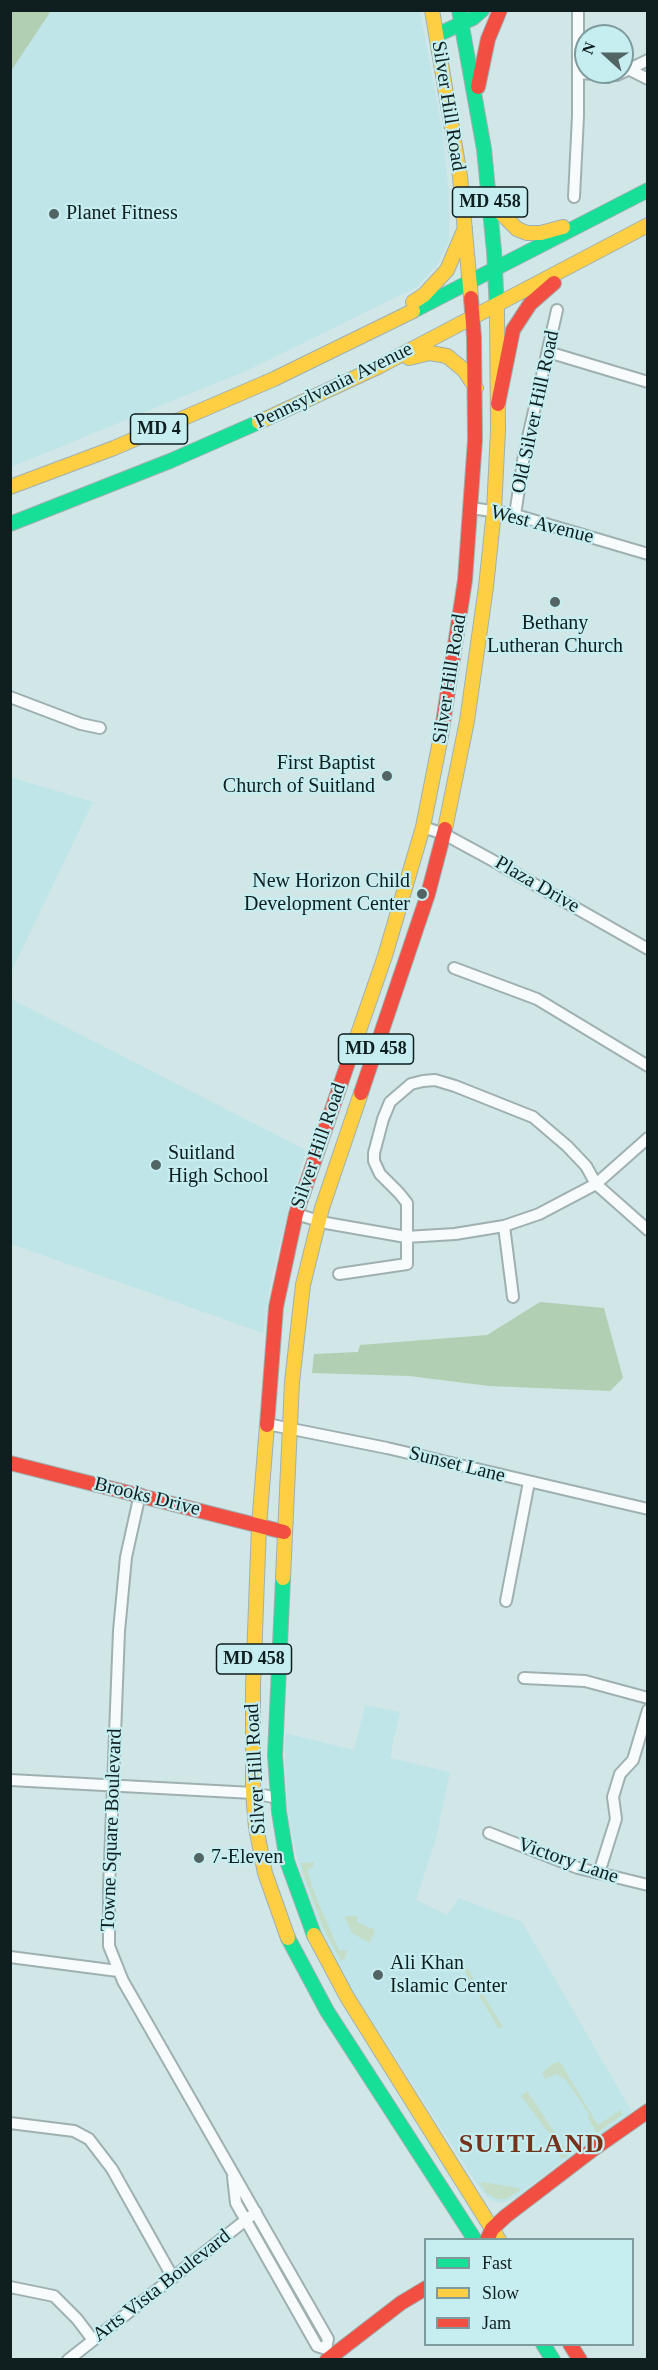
<!DOCTYPE html>
<style>
body{margin:0}
#map{position:relative;width:658px;height:2370px;overflow:hidden;background:#d0e6e7;font-family:Georgia,serif}
canvas{display:block}
.frame{position:absolute;inset:0;border:12px solid #0f1e1f;pointer-events:none}
.legend{position:absolute;left:424px;top:2238px;width:210px;height:108px;box-sizing:border-box;background:#c6eef1;border:2px solid #7d9b9d;margin:0;padding:8px 10px;list-style:none;font-size:18px;color:#0f1e1f}
.legend li{display:flex;align-items:center;gap:12px;height:30px}
.legend b{width:30px;border:2px solid #7d9b9d}
.north{position:absolute;left:574px;top:24px;width:60px;height:60px;box-sizing:border-box;background:#c6eef1;border:2px solid #7d9b9d;border-radius:50%;rotate:291deg;font-size:16px;font-weight:700;line-height:24px;text-align:center;color:#0f1e1f}
.north::after{content:'';display:block;margin:auto;width:21px;height:27px;background:#536465;clip-path:polygon(50% 0,100% 100%,50% 72%,0 100%)}
</style>
<div id="map">
<canvas width="658" height="2370"></canvas>
<div class="frame"></div>
<ul class="legend">
<li><b style="height:8px;background:#16e098"></b>Fast</li>
<li><b style="height:8px;background:#ffcf43"></b>Slow</li>
<li><b style="height:8px;background:#f24e42"></b>Jam</li>
</ul>
<div class="north">N</div>
</div>
<script>
const g = document.querySelector('canvas').getContext('2d');
g.lineJoin = 'round';
function paint(path, color) {
  g.fillStyle = color;
  g.fill(path, 'evenodd');
}
function shape(rows) {
  const path = new Path2D();
  for (const r of rows) {
    path.moveTo(r[0], r[1]);
    for (let i = 2; i < r.length; i += 2) path.lineTo(r[i], r[i + 1]);
  }
  return path;
}
function trace(path, color, width, dash) {
  g.strokeStyle = color;
  g.lineWidth = width;
  g.lineCap = dash ? 'butt' : 'round';
  g.setLineDash(dash || []);
  g.stroke(path);
}
function label(font, color, halo, rows, align = 'center') {
  g.font = font + ' Georgia,serif';
  g.lineWidth = 4.5;
  g.setLineDash([]);
  g.textBaseline = 'middle';
  g.strokeStyle = halo;
  g.fillStyle = color;
  for (const [text, x, y, turn = 0] of rows) {
    g.save();
    g.translate(x, y);
    g.rotate((+turn || 0) * Math.PI / 180);
    g.textAlign = isNaN(turn) ? turn : align;
    if (halo) g.strokeText(text, 0, 0);
    g.fillText(text, 0, 0);
    g.restore();
  }
}
const built = shape([
 [51,11,420,11,442,129,449,194,449,240,438,264,417,287,248,370,11,467,11,71],
 [11,777,93,802,11,972,10,777],
 [11,999,306,1150,278,1249,269,1292,263,1333,11,1244],
 [365,1705,400,1712,390,1758,450,1772,435,1842,416,1900,447,1915,459,1898,522,1922,632,2112,572,2157,564,2160,516,2197,504,2203,492,2201,482,2192,351,1988,318,1925,302,1880,288,1817,285,1762,285,1733,354,1750]
]);
const green = shape([
 [314,1862,313,1867,307,1870,316,1897,339,1950,347,1950,346,1957,341,1961,324,1930,303,1874,301,1863],
 [344,1916,357,1916,357,1922,375,1930,370,1943,352,1933],
 [459,1955,503,2027,499,2029,456,1957],
 [560,2062,598,2125,620,2110,622,2115,597,2133,588,2118,589,2114,566,2080,556,2074,545,2079,542,2072,554,2063],
 [527,2091,569,2154,566,2157,561,2158,557,2152,559,2147,521,2096],
 [483,2182,518,2188,521,2190,506,2199,497,2199,486,2193,480,2184]
]);
const forest = shape([
 [11,10,51,11,11,71,10,11],
 [540,1302,604,1308,623,1378,610,1391,489,1386,409,1376,312,1373,314,1354,358,1352,360,1345,487,1335]
]);
const street = shape([
 [630,70,648,79],
 [578,73,617,75,648,60],
 [574,197,578,116,578,10],
 [548,352,648,382],
 [471,508,512,514,648,554],
 [515,515,524,455,557,310],
 [10,697,81,724,100,728],
 [423,827,444,834,490,859,648,949],
 [454,968,537,999,648,1066],
 [296,1214,326,1223,406,1237,455,1234,504,1226,539,1214,596,1184,648,1138],
 [504,1226,513,1297],
 [339,1274,407,1264,407,1203,399,1193,380,1174,374,1161,374,1153,383,1119,390,1102,411,1084,423,1081,435,1080,455,1086,533,1117,567,1146,586,1166,596,1184,648,1230],
 [267,1424,387,1448,648,1509],
 [140,1494,126,1557,119,1631,109,1889,109,1946,123,1981,328,2339,326,2349],
 [506,1601,529,1482],
 [524,1678,585,1681,648,1698],
 [10,1780,253,1793,278,1798],
 [489,1833,578,1868,648,1885],
 [599,1873,616,1819,613,1797,620,1774,633,1760,648,1710],
 [10,1957,118,1971],
 [10,2123,74,2131,89,2139,112,2169,172,2276],
 [233,2177,236,2203,317,2346,326,2349],
 [10,2287,54,2296,77,2319,93,2340],
 [68,2360,256,2212]
]);
const fast = shape([
 [459,10,484,149,494,251,497,310],
 [437,35,473,18,482,10],
 [413,311,648,190],
 [10,524,170,461,259,422],
 [283,1578,275,1755,279,1812,287,1861,314,1935],
 [288,1938,327,2011,475,2240],
 [543,2344,553,2360]
]);
const slow = shape([
 [432,10,460,176,471,298],
 [490,202,517,229,527,233,541,233,563,227],
 [413,302,424,295,447,270,465,228],
 [409,358,430,353,447,356,464,370,476,388],
 [259,422,378,367,648,225],
 [10,487,114,448,274,379,413,311],
 [445,829,467,721,486,587,494,511,498,430,497,310],
 [351,1054,385,956,423,827,441,736],
 [267,1425,259,1526,253,1686,253,1793,256,1827,265,1873,288,1938],
 [283,1578,292,1382,303,1285,322,1208,361,1093],
 [314,1935,347,1997,499,2240]
]);
const jam = shape([
 [478,87,488,39,500,10],
 [498,404,513,330,530,304,554,283],
 [441,736,465,580,475,440,474,337,471,298],
 [361,1093,428,894,445,829],
 [267,1425,276,1307,296,1214,351,1054],
 [10,1463,284,1532],
 [487,2240,492,2229,506,2216,595,2148,648,2111],
 [570,2344,580,2360],
 [327,2360,401,2303,426,2288]
]);
const markers = [
 [54,214,6,"#536465"],
 [555,602,6,"#536465"],
 [387,776,6,"#536465"],
 [422,894,6,"#536465"],
 [156,1165,6,"#536465"],
 [199,1858,6,"#536465"],
 [378,1975,6,"#536465"]
];
const shields = [
 [490,202,75],
 [159,429,57],
 [376,1049,75],
 [254,1659,75]
];
const shieldNames = [
 ["MD 458",490,202],
 ["MD 4",159,429],
 ["MD 458",376,1049],
 ["MD 458",254,1659]
];
const streetNames = [
 ["Silver Hill Road",448,106,81],
 ["Pennsylvania Avenue",334,386,-26],
 ["Old Silver Hill Road",536,412,-78],
 ["West Avenue",542,525,14],
 ["Silver Hill Road",450,679,-81],
 ["Plaza Drive",537,885,30],
 ["Silver Hill Road",319,1146,-71],
 ["Sunset Lane",457,1465,14],
 ["Brooks Drive",147,1497,14],
 ["Silver Hill Road",256,1769,-93],
 ["Towne Square Boulevard",112,1830,-88],
 ["Victory Lane",568,1861,19],
 ["Arts Vista Boulevard",162,2286,-38]
];
const poiNames = [
 ["Planet Fitness",66,214],
 ["Bethany",555,624,"center"],
 ["Lutheran Church",555,647,"center"],
 ["First Baptist",375,764,"right"],
 ["Church of Suitland",375,787,"right"],
 ["New Horizon Child",410,882,"right"],
 ["Development Center",410,905,"right"],
 ["Suitland",168,1154],
 ["High School",168,1177],
 ["7-Eleven",211,1858],
 ["Ali Khan",390,1964],
 ["Islamic Center",390,1987]
];
const districtNames = [
 ["SUITLAND",532,2145]
];
paint(built, '#c0e5e8');
paint(green, '#c4ddc8');
paint(forest, '#b1cfb3');
trace(street, '#9fb0b1', 14);
trace(fast, '#9fb0b1', 16);
trace(slow, '#9fb0b1', 16);
trace(jam, '#9fb0b1', 16);
trace(street, '#f8fbfb', 10);
trace(fast, '#16e098', 14);
trace(slow, '#ffcf43', 14);
trace(jam, '#f24e42', 14);
for (const [x, y, r, color] of markers) {
  const dot = new Path2D();
  dot.arc(x, y, r, 0, 2 * Math.PI);
  g.fillStyle = color;
  g.fill(dot);
  trace(dot, '#c6eef1', 2);
}
for (const [x, y, w] of shields) {
  const box = new Path2D();
  box.roundRect(x - w / 2, y - 15, w, 30, 4.5);
  g.fillStyle = '#c6eef1';
  g.fill(box);
  trace(box, '#0f1e1f', 1.5);
}
label('bold 18px', '#0f1e1f', null, shieldNames);
label('20px', '#0f1e1f', '#c6eef1', streetNames);
label('20px', '#0f1e1f', '#c6eef1', poiNames, 'left');
g.letterSpacing = '1.5px';
label('bold 26px', '#75331b', '#c6eef1', districtNames);
g.letterSpacing = '0px';
</script>
